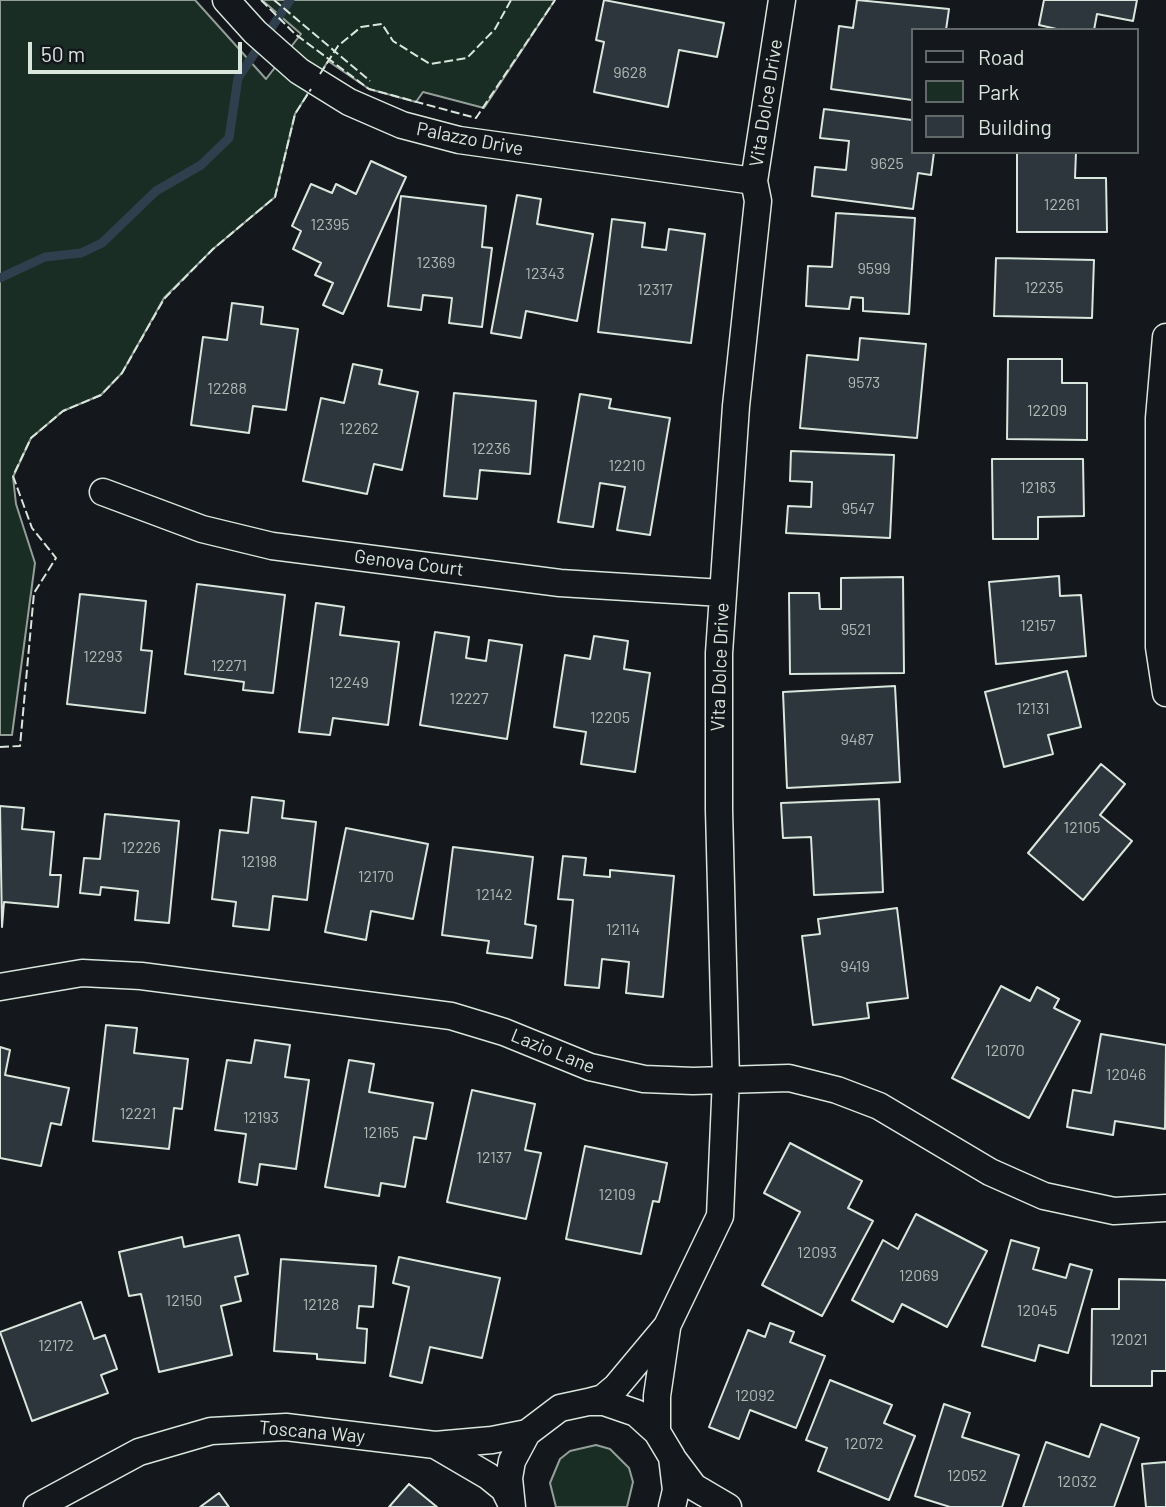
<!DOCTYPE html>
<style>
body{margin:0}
#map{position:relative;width:1166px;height:1507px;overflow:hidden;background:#14181c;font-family:Barlow,sans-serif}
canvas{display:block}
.legend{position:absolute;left:911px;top:28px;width:228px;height:126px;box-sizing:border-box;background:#14181c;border:2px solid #626a69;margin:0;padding:9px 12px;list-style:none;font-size:21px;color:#d8e6dc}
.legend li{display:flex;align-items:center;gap:14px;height:35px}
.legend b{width:35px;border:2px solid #626a69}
.scale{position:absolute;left:28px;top:42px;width:214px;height:32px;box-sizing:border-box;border:4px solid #d8e6dc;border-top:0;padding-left:9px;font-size:21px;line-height:24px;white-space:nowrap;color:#d8e6dc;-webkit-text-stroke:5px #14181c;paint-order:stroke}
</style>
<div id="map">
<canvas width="1166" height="1507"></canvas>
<ul class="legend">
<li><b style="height:9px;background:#14181c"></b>Road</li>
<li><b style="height:19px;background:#1a2d24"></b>Park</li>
<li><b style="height:19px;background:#2c363c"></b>Building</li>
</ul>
<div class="scale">50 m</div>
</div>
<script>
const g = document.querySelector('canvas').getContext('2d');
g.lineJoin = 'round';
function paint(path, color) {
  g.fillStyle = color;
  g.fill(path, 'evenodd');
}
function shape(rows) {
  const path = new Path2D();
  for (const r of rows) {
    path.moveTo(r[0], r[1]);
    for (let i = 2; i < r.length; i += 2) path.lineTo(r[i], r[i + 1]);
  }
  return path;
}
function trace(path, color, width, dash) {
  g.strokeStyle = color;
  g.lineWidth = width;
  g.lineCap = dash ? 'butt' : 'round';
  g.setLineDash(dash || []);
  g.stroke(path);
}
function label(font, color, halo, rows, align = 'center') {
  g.font = font + ' Barlow,sans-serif';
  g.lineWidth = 5;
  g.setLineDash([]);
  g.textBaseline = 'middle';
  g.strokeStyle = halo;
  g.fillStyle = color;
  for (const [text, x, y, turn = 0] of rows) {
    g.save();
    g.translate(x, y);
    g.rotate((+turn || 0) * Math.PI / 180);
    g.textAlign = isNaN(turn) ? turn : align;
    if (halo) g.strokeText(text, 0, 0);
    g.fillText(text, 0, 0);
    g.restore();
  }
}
const green = shape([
 [0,0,195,0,266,79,301,34,262,0,555,0,484,108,423,92,416,102,369,89,328,61,295,114,275,197,213,249,164,298,122,373,101,395,63,411,31,438,13,477,16,504,35,563,12,735,0,735,0,0],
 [596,1445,610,1449,629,1468,633,1482,627,1507,556,1507,550,1483,560,1459,570,1451,596,1445]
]);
const stream = shape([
 [0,278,45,257,81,253,102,243,156,191,201,165,229,138,238,78,290,0]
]);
const building = shape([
 [604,0,724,23,717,57,679,50,668,107,594,92,604,42,596,40,604,0],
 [857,0,949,9,946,30,912,30,912,100,831,89,839,26,853,28,857,0],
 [1044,0,1137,0,1133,21,1097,14,1094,30,1061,30,1039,25,1044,0],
 [824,109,912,120,912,152,934,152,931,175,918,173,913,209,812,196,815,167,846,170,849,141,820,138,824,109],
 [1017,152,1076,152,1075,178,1106,178,1107,232,1017,232,1017,152],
 [371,161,406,177,343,314,323,305,333,283,315,275,321,263,293,249,301,231,292,226,311,184,332,193,336,184,356,194,371,161],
 [517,195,541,199,537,224,593,234,577,321,526,311,521,338,491,333,517,195],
 [401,196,486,206,482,247,492,248,482,327,449,323,452,298,423,295,421,310,388,306,401,196],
 [836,213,915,218,909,314,863,311,863,298,851,297,849,309,806,306,808,266,832,267,836,213],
 [612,219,645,223,642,247,666,250,669,229,705,234,691,343,598,332,612,219],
 [996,258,1094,260,1092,318,994,316,996,258],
 [232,303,263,307,261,324,298,329,286,410,253,406,249,433,191,425,203,337,227,340,232,303],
 [860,338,926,344,917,438,800,428,807,355,858,360,860,338],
 [1008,359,1062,359,1062,383,1087,383,1087,440,1007,439,1008,359],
 [353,364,382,370,379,384,418,392,402,470,374,464,367,494,303,481,321,398,344,403,353,364],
 [454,393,536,401,530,474,480,470,477,499,444,496,454,393],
 [580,394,611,399,609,408,670,418,650,535,617,530,625,487,600,483,593,527,558,522,580,394],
 [791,451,894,455,890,538,786,533,788,506,811,507,812,482,790,481,791,451],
 [992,459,1083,459,1084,516,1038,517,1038,539,993,539,992,459],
 [1059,576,1060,596,1081,595,1086,656,996,664,989,582,1059,576],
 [903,577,904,673,790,674,789,593,819,593,820,609,841,609,841,578,903,577],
 [197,584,285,595,273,693,243,690,244,682,185,674,197,584],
 [80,594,146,601,141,650,152,651,145,713,67,704,80,594],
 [316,603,344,607,340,635,399,642,388,725,333,718,330,735,299,732,316,603],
 [435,632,469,637,466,658,486,661,489,640,522,645,507,739,420,725,435,632],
 [594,636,628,641,624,669,650,673,635,772,581,764,586,732,554,727,565,655,590,659,594,636],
 [1067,671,1081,727,1048,735,1053,754,1004,767,985,692,1067,671],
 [895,686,900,782,787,788,783,692,895,686],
 [1101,764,1125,784,1100,815,1132,841,1083,900,1028,853,1101,764],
 [252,797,284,801,282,818,316,822,307,900,273,896,269,930,233,926,236,902,212,899,220,830,248,833,252,797],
 [879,799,883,892,814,895,811,837,783,838,781,803,879,799],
 [0,806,24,808,22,829,54,832,50,875,61,875,58,907,4,902,2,927,0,806],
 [105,814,179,821,169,923,135,920,138,891,101,887,100,895,80,893,84,858,100,859,105,814],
 [346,828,428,844,413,919,371,911,366,940,325,932,346,828],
 [453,847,533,857,525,924,536,926,532,958,487,953,489,941,442,935,453,847],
 [563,856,586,858,584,875,610,877,610,870,674,876,663,997,626,993,629,962,602,959,599,988,565,985,573,900,558,899,563,856],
 [897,908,908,998,867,1003,869,1018,813,1025,802,936,820,934,818,919,897,908],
 [1001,986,1030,1001,1037,987,1059,999,1054,1008,1080,1021,1029,1118,952,1078,1001,986],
 [106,1025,137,1028,134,1053,188,1059,182,1109,174,1108,169,1149,93,1141,106,1025],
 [1101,1034,1166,1045,1165,1129,1115,1121,1113,1135,1067,1127,1073,1090,1091,1093,1101,1034],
 [255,1040,290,1045,285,1077,309,1080,296,1169,260,1164,257,1185,239,1182,246,1134,215,1130,227,1060,251,1063,255,1040],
 [0,1047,10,1050,5,1075,69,1088,61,1125,51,1123,41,1166,0,1158,0,1047],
 [349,1060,374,1064,369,1092,433,1103,426,1139,414,1137,405,1187,381,1183,379,1196,325,1187,349,1060],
 [472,1090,535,1104,525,1150,541,1153,526,1219,447,1202,472,1090],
 [790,1143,862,1181,848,1208,873,1221,822,1316,762,1285,800,1212,764,1193,790,1143],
 [585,1146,667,1163,659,1202,653,1201,641,1254,566,1239,585,1146],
 [916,1214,987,1251,947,1327,902,1304,893,1322,852,1300,883,1240,898,1249,916,1214],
 [239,1235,248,1274,235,1277,241,1301,221,1306,232,1355,159,1372,141,1294,129,1296,119,1252,182,1237,184,1247,239,1235],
 [1011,1240,1039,1248,1033,1269,1066,1278,1070,1264,1092,1270,1068,1353,1039,1345,1035,1361,982,1346,1011,1240],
 [399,1257,500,1278,482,1358,430,1347,422,1383,390,1376,409,1287,393,1283,399,1257],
 [281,1259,376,1266,373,1307,359,1306,357,1328,367,1329,365,1363,317,1359,317,1354,274,1351,281,1259],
 [1119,1279,1166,1280,1166,1371,1152,1371,1152,1386,1091,1386,1092,1309,1119,1309,1119,1279],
 [81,1302,94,1339,105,1335,117,1369,101,1375,108,1393,32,1421,0,1332,81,1302],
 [770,1323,794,1332,790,1342,825,1356,796,1428,750,1410,739,1439,709,1427,748,1330,765,1337,770,1323],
 [830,1380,892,1405,884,1423,915,1436,889,1500,818,1471,827,1448,806,1440,830,1380],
 [944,1404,970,1413,962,1437,1019,1455,1002,1507,950,1507,915,1496,944,1404],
 [1101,1424,1139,1438,1114,1507,1023,1507,1046,1442,1089,1457,1101,1424],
 [1166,1462,1166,1507,1146,1507,1142,1464,1166,1462],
 [409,1484,437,1507,389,1507,409,1484],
 [219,1493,229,1507,200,1507,219,1493]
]);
const minor = shape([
 [226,0,255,32,299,71,349,102,402,125,459,140,754,181],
 [1166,337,1159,418,1159,647,1166,693],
 [103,492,202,529,272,546,560,583,722,593],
 [0,987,82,973,141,976,451,1016,504,1032,590,1067,644,1079,693,1081,789,1078,837,1090,879,1106,990,1172,1044,1196,1114,1211,1166,1208],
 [588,1402,603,1398,616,1387,667,1326,720,1216,726,1078,719,810,719,653,736,406,758,201,754,181,782,0],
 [657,1432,657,1396,667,1328],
 [435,1445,488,1476,504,1489,511,1503],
 [673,1459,694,1487,728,1507],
 [37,1507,139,1452,211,1431,286,1427,435,1445,492,1440,527,1433],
 [512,1507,509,1478,512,1461,527,1433,560,1408,588,1402,604,1402,636,1413,657,1432,672,1457,676,1490,672,1507]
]);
const fence = shape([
 [261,0,295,34,369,89,476,118,555,0],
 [274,0,370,81],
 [320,74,338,46,361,27,382,24,393,41,430,64,467,58,495,29,511,0],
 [0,747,20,746,34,593,56,558,32,528,13,476,31,438,63,411,101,395,122,373,164,299,213,249,275,197,295,114,311,89]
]);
const numberNames = [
 ["9628",630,73],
 ["9625",887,164],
 ["12261",1062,205],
 ["12395",330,225],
 ["12369",436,263],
 ["9599",874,269],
 ["12343",545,274],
 ["12235",1044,288],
 ["12317",655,290],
 ["9573",864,383],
 ["12288",227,389],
 ["12209",1047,411],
 ["12262",359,429],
 ["12236",491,449],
 ["12210",627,466],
 ["12183",1038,488],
 ["9547",858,509],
 ["12157",1038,626],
 ["9521",856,630],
 ["12293",103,657],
 ["12271",229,666],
 ["12249",349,683],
 ["12227",469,699],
 ["12131",1033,709],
 ["12205",610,718],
 ["9487",857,740],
 ["12105",1082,828],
 ["12226",141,848],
 ["12198",259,862],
 ["12170",376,877],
 ["12142",494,895],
 ["12114",623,930],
 ["9419",855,967],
 ["12070",1005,1051],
 ["12046",1126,1075],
 ["12221",138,1114],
 ["12193",261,1118],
 ["12165",381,1133],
 ["12137",494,1158],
 ["12109",617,1195],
 ["12093",817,1253],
 ["12069",919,1276],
 ["12150",184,1301],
 ["12128",321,1305],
 ["12045",1037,1311],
 ["12021",1129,1340],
 ["12172",56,1346],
 ["12092",755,1396],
 ["12072",864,1444],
 ["12052",967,1476],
 ["12032",1077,1482]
];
const streetNames = [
 ["Vita Dolce Drive",766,103,-81],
 ["Palazzo Drive",470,139,11],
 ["Genova Court",409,563,7],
 ["Vita Dolce Drive",720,667,-88],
 ["Lazio Lane",553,1051,22],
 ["Toscana Way",312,1432,5]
];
paint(green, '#1a2d24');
trace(green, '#939e99', 2);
trace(stream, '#2f3f4d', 9);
paint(building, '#2c363c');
trace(building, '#d8e6dc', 2);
trace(minor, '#d8e6dc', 29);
trace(minor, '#14181c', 26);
trace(fence, '#d8e6dc', 2, [9, 3.5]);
label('16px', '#adbab4', null, numberNames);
label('19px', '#d8e6dc', '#14181c', streetNames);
</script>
